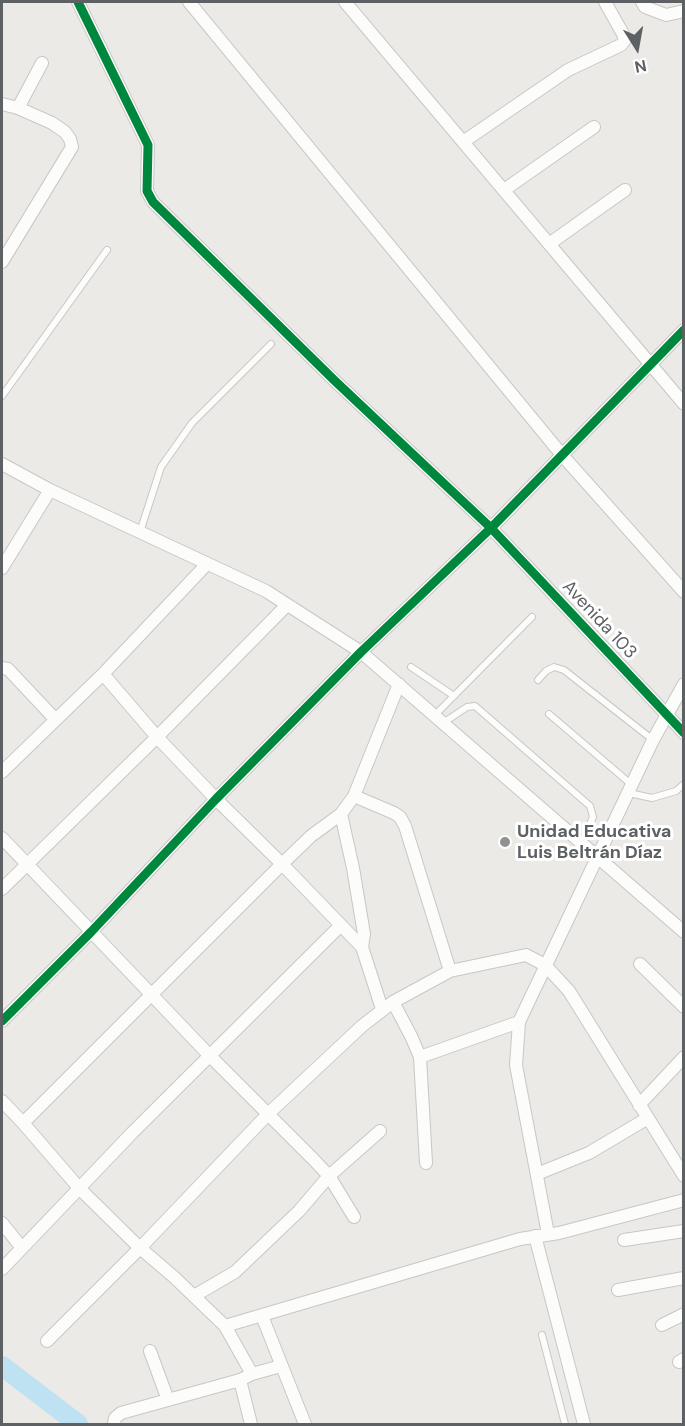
<!DOCTYPE html>
<meta charset="utf-8">
<style>
body{margin:0}
#map{position:relative;width:685px;height:1426px;overflow:hidden;background:#eceae7;font-family:"DM Sans",sans-serif}
canvas{display:block}
.frame{position:absolute;inset:0;border:3px solid #5d6164;pointer-events:none}
.north{position:absolute;left:607px;top:18px;width:60px;height:60px;-webkit-text-stroke:4px #fff;paint-order:stroke;rotate:169deg;font-size:16px;font-weight:700;line-height:24px;text-align:center;color:#5d6164}
.north::after{content:'';display:block;margin:auto;width:21px;height:27px;background:#5d6164;clip-path:polygon(50% 0,100% 100%,50% 72%,0 100%)}
</style>
<div id="map">
<canvas width="685" height="1426"></canvas>
<div class="frame"></div>
<div class="north">N</div>
</div>
<script>
const g = document.querySelector('canvas').getContext('2d');
g.lineJoin = 'round';
function shape(rows) {
  const path = new Path2D();
  for (const r of rows) {
    path.moveTo(r[0], r[1]);
    for (let i = 2; i < r.length; i += 2) path.lineTo(r[i], r[i + 1]);
  }
  return path;
}
function trace(path, color, width, dash) {
  g.strokeStyle = color;
  g.lineWidth = width;
  g.lineCap = dash ? 'butt' : 'round';
  g.setLineDash(dash || []);
  g.stroke(path);
}
function label(font, color, halo, rows, align = 'center') {
  g.font = font + ' "DM Sans",sans-serif';
  g.lineWidth = 6;
  g.setLineDash([]);
  g.textBaseline = 'middle';
  g.strokeStyle = halo;
  g.fillStyle = color;
  for (const [text, x, y, turn = 0] of rows) {
    g.save();
    g.translate(x, y);
    g.rotate((+turn || 0) * Math.PI / 180);
    g.textAlign = isNaN(turn) ? turn : align;
    if (halo) g.strokeText(text, 0, 0);
    g.fillText(text, 0, 0);
    g.restore();
  }
}
const river = shape([
 [2,1366,78,1424]
]);
const lane = shape([
 [2,396,107,250],
 [140,532,161,467,192,423,271,344],
 [411,667,454,696],
 [538,680,546,671,554,667,564,670,653,740],
 [549,714,632,785],
 [435,715,532,617],
 [443,723,467,707,475,706,590,806,593,817,582,843],
 [629,793,652,798,676,791,684,784],
 [542,1335,565,1424]
]);
const street = shape([
 [78,2,148,145,147,191,153,202,334,380,491,528,684,733],
 [189,2,562,455,684,592],
 [345,2,684,404],
 [642,2,645,7,666,15,684,11],
 [2,104,18,108,52,123,65,132,70,139,72,147,2,262],
 [18,108,42,63],
 [463,142,568,70,621,45,625,40,623,34,605,2],
 [504,190,594,127],
 [549,244,625,190],
 [2,464,50,490,266,591,361,652,684,932],
 [2,568,50,490],
 [2,668,8,669,55,719],
 [103,674,157,737,216,799,282,864,362,947,382,1009],
 [2,772,103,674,207,564],
 [354,796,394,813,400,817,405,826,450,971],
 [341,814,353,868,364,934,362,947],
 [2,838,210,1056,314,1160,329,1176,354,1217],
 [2,889,157,737,287,605],
 [640,964,684,1007],
 [393,1002,411,1036,420,1057,426,1163],
 [2,1021,91,932,216,799,361,652,491,528,684,330],
 [420,1057,519,1022],
 [2,1101,23,1123,80,1189,140,1248,174,1277,225,1326,252,1374,240,1380,251,1424],
 [639,1105,684,1057],
 [23,1123,282,864,311,836,341,814,354,796,399,684],
 [537,1174,589,1153,648,1118],
 [2,1223,22,1248],
 [548,1234,516,1065,519,1022,653,740,684,684],
 [535,1236,584,1424],
 [624,1240,684,1231],
 [2,1269,132,1133,341,925],
 [618,1290,684,1278],
 [194,1296,235,1272,299,1211,329,1176,380,1131],
 [262,1316,305,1424],
 [662,1325,684,1314],
 [225,1326,520,1239,559,1233,684,1200],
 [47,1341,140,1248,269,1113,362,1026,393,1002,450,971,526,955,545,965,569,991,684,1176],
 [150,1351,168,1400],
 [679,1362,684,1359],
 [252,1374,281,1366],
 [114,1424,115,1418,121,1413,240,1380]
]);
const cycleway = shape([
 [78,2,148,145,147,191,153,202,334,380,491,528,684,733],
 [2,1021,91,932,216,799,361,652,491,528,684,330]
]);
const markers = [
 [505,842,6,"#8f9192"]
];
const streetNames = [
 ["Avenida 103",599,620,47]
];
const poiNames = [
 ["Unidad Educativa",517,832],
 ["Luis Beltrán Díaz",517,853]
];
trace(river, '#bfe2f2', 20);
trace(lane, '#c8c7c7', 8);
trace(street, '#c8c7c7', 14);
trace(lane, '#fcfcfb', 6);
trace(street, '#fcfcfb', 12);
trace(cycleway, '#00873e', 9);
for (const [x, y, r, color] of markers) {
  const dot = new Path2D();
  dot.arc(x, y, r, 0, 2 * Math.PI);
  g.fillStyle = color;
  g.fill(dot);
  trace(dot, '#fff', 2);
}
label('18px', '#5d6164', '#fff', streetNames);
label('bold 18px', '#5d6164', '#fff', poiNames, 'left');
</script>
